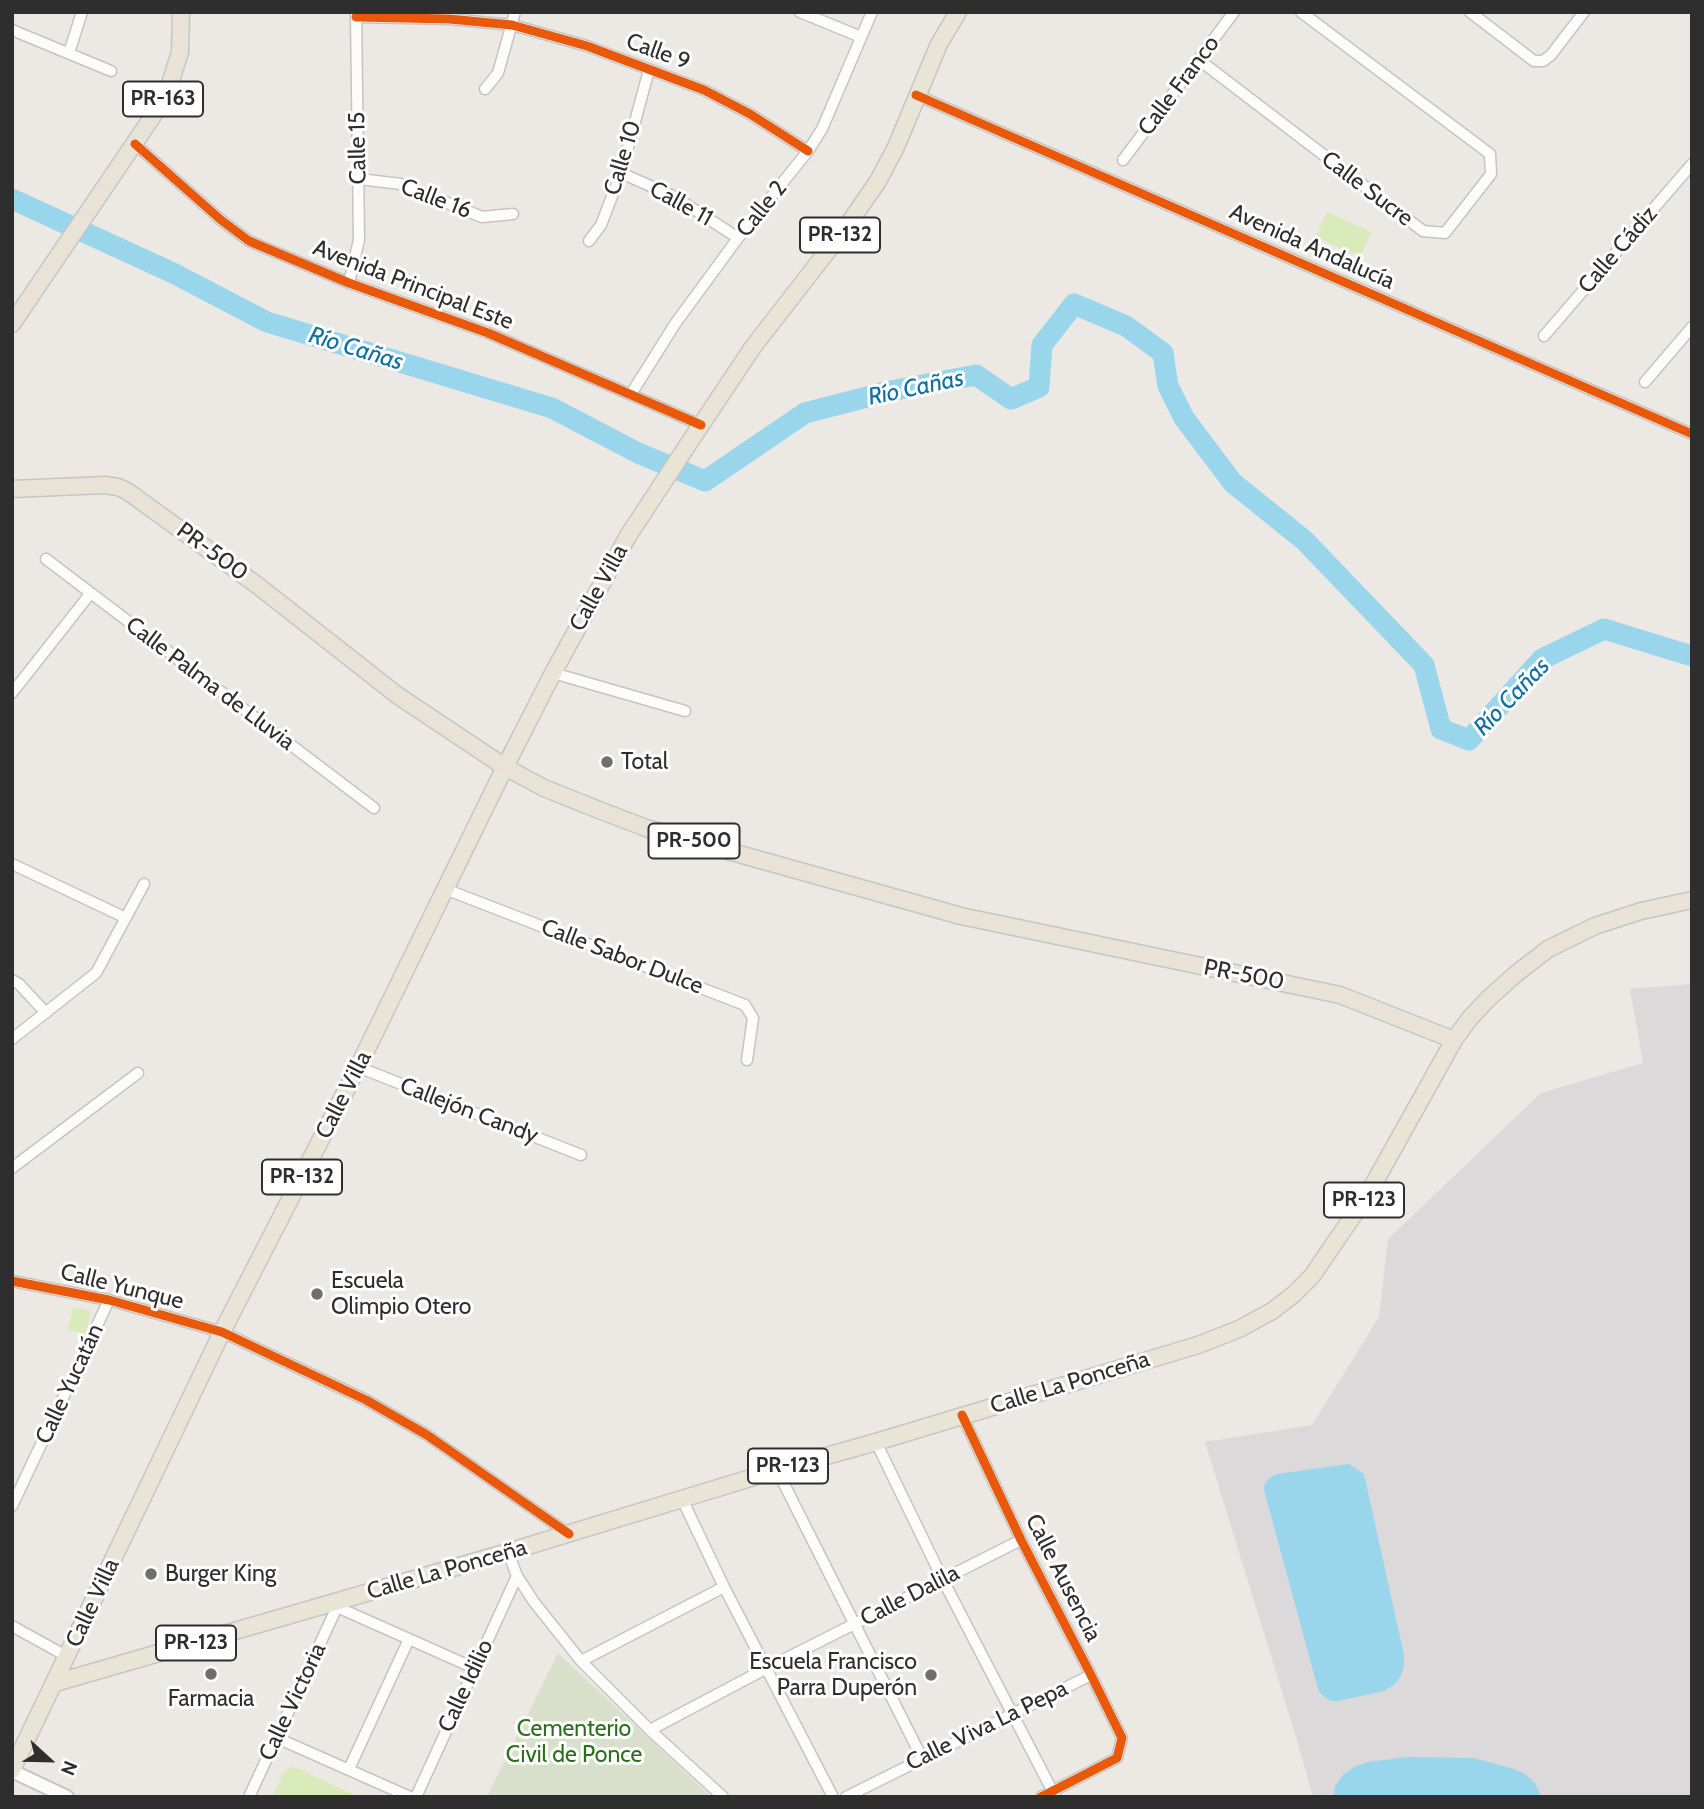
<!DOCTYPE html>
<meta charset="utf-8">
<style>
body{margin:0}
#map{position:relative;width:1704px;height:1809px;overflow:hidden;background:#ece8e4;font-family:Cabin,sans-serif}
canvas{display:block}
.frame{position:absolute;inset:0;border:14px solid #2e2e2e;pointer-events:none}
.north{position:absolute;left:14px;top:1725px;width:70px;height:70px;-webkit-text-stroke:5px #fff;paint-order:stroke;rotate:112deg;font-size:19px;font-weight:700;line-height:28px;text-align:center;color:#2e2e2e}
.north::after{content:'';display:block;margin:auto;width:24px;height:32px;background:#2e2e2e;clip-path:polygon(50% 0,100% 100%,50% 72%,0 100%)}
</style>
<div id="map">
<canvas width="1704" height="1809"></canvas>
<div class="frame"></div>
<div class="north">N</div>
</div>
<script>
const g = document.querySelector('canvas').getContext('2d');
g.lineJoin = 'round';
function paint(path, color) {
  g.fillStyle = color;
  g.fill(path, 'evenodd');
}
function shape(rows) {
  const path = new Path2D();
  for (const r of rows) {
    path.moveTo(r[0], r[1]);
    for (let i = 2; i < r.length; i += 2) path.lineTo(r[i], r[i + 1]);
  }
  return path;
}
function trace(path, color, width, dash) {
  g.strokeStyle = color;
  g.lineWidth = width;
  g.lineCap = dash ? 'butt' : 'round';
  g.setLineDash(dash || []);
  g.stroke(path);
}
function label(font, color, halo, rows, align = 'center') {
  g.font = font + ' Cabin,sans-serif';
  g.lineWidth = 6;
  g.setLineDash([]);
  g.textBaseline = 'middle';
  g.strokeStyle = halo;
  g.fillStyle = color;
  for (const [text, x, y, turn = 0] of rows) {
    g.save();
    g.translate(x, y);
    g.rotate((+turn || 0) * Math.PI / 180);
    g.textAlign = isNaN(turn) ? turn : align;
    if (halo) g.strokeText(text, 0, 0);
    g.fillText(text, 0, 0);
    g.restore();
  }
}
const industrial = shape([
 [1692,984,1692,1797,1313,1797,1296,1737,1205,1442,1312,1425,1379,1317,1388,1239,1541,1093,1643,1063,1630,989]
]);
const cemetery = shape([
 [558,1653,708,1794,711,1797,487,1797]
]);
const pitch = shape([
 [1327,212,1372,232,1360,257,1316,237],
 [73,1307,91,1311,86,1334,68,1330],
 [290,1767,297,1768,359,1797,272,1797,284,1772]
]);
const water = shape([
 [1349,1464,1364,1474,1404,1655,1404,1667,1400,1677,1394,1685,1384,1691,1338,1701,1331,1701,1321,1694,1318,1689,1264,1490,1264,1486,1269,1478,1277,1474],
 [1409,1757,1474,1758,1514,1769,1525,1774,1534,1782,1542,1797,1334,1797,1335,1786,1343,1775,1354,1767,1367,1762]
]);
const river = shape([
 [12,199,173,273,267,322,552,408,638,453,705,481,805,413,890,391,976,375,1011,399,1039,387,1042,345,1074,304,1126,326,1163,353,1168,386,1184,418,1233,483,1304,540,1424,665,1441,729,1469,740,1542,659,1604,629,1692,656]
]);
const minor = shape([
 [800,12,861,37],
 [1470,12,1534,61,1543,61,1551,55,1584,12],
 [356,17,449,19,512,25,587,46,704,90,750,114,808,151],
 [12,30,111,71],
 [69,53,82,12],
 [1198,59,1423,231,1445,233,1491,174,1490,154,1301,12],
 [485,89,498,73,515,12],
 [916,95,1692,434],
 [135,144,221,220,249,241,349,283,488,333,701,425],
 [1123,160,1234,12],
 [621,173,675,197,738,238],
 [359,179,401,184,482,217,513,214],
 [589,241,601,225,621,173,649,70],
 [349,283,359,240,356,13],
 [1544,336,1692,164],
 [1645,382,1692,327],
 [631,394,675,324,738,238,808,151,822,129,872,12],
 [46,559,374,808],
 [553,673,685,711],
 [12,693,90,594],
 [12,864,126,918],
 [445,889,745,1005,753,1018,747,1060],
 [12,980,19,984,46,1013],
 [12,1039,96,973,144,884],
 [358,1067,581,1155],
 [12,1168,138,1073],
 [12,1281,109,1300,222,1332,366,1400,427,1435,569,1534],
 [962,1415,1021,1540,1091,1675,1122,1738,1117,1758,1041,1797],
 [876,1442,943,1580,1055,1796],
 [777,1470,922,1758],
 [682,1499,724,1587,833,1797],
 [12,1506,109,1300],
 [508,1552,517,1576,534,1602,581,1661,650,1730,723,1797],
 [337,1607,474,1668],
 [12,1626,68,1657],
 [581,1661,724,1587],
 [650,1730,767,1668,1021,1540],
 [277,1738,410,1797],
 [349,1769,409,1639],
 [249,1797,337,1607,338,1602],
 [416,1797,517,1576],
 [846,1797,1091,1675]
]);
const tertiary = shape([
 [12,1771,67,1797]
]);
const primary = shape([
 [55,1683,508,1552,777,1470,876,1442,1198,1345,1239,1329,1272,1311,1293,1295,1312,1276,1368,1194,1454,1040],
 [12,1770,222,1332,358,1067,505,767,553,673,628,536,691,440,753,347,847,226,878,181,896,147,939,44,958,12]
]);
const trunk = shape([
 [12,324,159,107,170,84,180,52,181,12],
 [12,489,105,485,118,487,127,491,257,585,397,695,505,767,544,788,599,810,646,828,961,916,1340,995,1454,1040,1470,1018,1489,998,1517,973,1548,949,1595,926,1641,911,1692,900]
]);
const cycleway = shape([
 [356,17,449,19,512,25,587,46,704,90,750,114,808,151],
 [916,95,1692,434],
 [135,144,221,220,249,241,349,283,488,333,701,425],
 [12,1281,109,1300,222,1332,366,1400,427,1435,569,1534],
 [962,1415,1021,1540,1091,1675,1122,1738,1117,1758,1041,1797]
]);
const markers = [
 [607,762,7,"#706f6e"],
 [317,1294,7,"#706f6e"],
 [151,1574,7,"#706f6e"],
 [211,1674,7,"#706f6e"],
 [931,1675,7,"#706f6e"]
];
const shields = [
 [163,99,80],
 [840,235,80],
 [694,841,91],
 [302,1177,80],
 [1364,1200,80],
 [788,1466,80],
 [196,1643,80]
];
const shieldNames = [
 ["PR-163",163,99],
 ["PR-132",840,235],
 ["PR-500",694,841],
 ["PR-132",302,1177],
 ["PR-123",1364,1200],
 ["PR-123",788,1466],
 ["PR-123",196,1643]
];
const streetNames = [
 ["Calle 9",658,52,20],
 ["Calle Franco",1179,86,-53],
 ["Calle 15",358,148,-91],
 ["Calle 10",623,158,-73],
 ["Calle Sucre",1367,189,37],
 ["Calle 16",436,199,21],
 ["Calle 11",681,204,29],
 ["Calle 2",762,209,-51],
 ["Avenida Andalucía",1312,247,24],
 ["Calle Cádiz",1618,250,-49],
 ["Avenida Principal Este",413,285,21],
 ["PR-500",212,552,36],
 ["Calle Villa",599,588,-61],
 ["Calle Palma de Lluvia",210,684,37],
 ["Calle Sabor Dulce",622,957,21],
 ["PR-500",1244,975,11],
 ["Calle Villa",344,1095,-63],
 ["Callejón Candy",469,1111,21],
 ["Calle Yunque",122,1287,14],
 ["Calle La Ponceña",1070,1383,-17],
 ["Calle Yucatán",70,1384,-65],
 ["Calle La Ponceña",447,1570,-16],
 ["Calle Ausencia",1063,1578,63],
 ["Calle Dalila",910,1596,-27],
 ["Calle Villa",93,1603,-65],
 ["Calle Idilio",466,1686,-65],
 ["Calle Victoria",293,1702,-65],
 ["Calle Viva La Pepa",987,1726,-26]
];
const poiNames = [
 ["Total",621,762],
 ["Escuela",331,1281],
 ["Olimpio Otero",331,1307],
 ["Burger King",165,1574],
 ["Escuela Francisco",917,1662,"right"],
 ["Parra Duperón",917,1688,"right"],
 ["Farmacia",211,1699,"center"]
];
const parkNames = [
 ["Cementerio",574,1729],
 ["Civil de Ponce",574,1755]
];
const waterNames = [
 ["Río Cañas",356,349,17],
 ["Río Cañas",916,388,-12],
 ["Río Cañas",1512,697,-46]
];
paint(industrial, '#dcd9db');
paint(cemetery, '#d8e0cc');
paint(pitch, '#d9eabb');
paint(water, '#99d6ec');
trace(river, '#99d6ec', 21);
trace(minor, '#c5c4c5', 13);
trace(tertiary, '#c5c4c5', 16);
trace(primary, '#c6c5c4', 19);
trace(trunk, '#c6c5c4', 19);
trace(minor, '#fcfcfb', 10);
trace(tertiary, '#fcfcfb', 12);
trace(primary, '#e8e4d6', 16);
trace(trunk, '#e9e2d6', 16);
trace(cycleway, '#e8590c', 9);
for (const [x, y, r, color] of markers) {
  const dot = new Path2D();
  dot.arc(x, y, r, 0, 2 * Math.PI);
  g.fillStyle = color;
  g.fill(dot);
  trace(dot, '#fff', 2.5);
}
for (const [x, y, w] of shields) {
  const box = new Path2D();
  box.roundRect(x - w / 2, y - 17.5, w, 35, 5);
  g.fillStyle = '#fff';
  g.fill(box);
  trace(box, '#2e2e2e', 2);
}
label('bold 21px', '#2e2e2e', null, shieldNames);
label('23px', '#2e2e2e', '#fff', streetNames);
label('23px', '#2e2e2e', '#fff', poiNames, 'left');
label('23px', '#2c6e1b', '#fff', parkNames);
label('italic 24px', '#0d6fa3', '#fff', waterNames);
</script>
